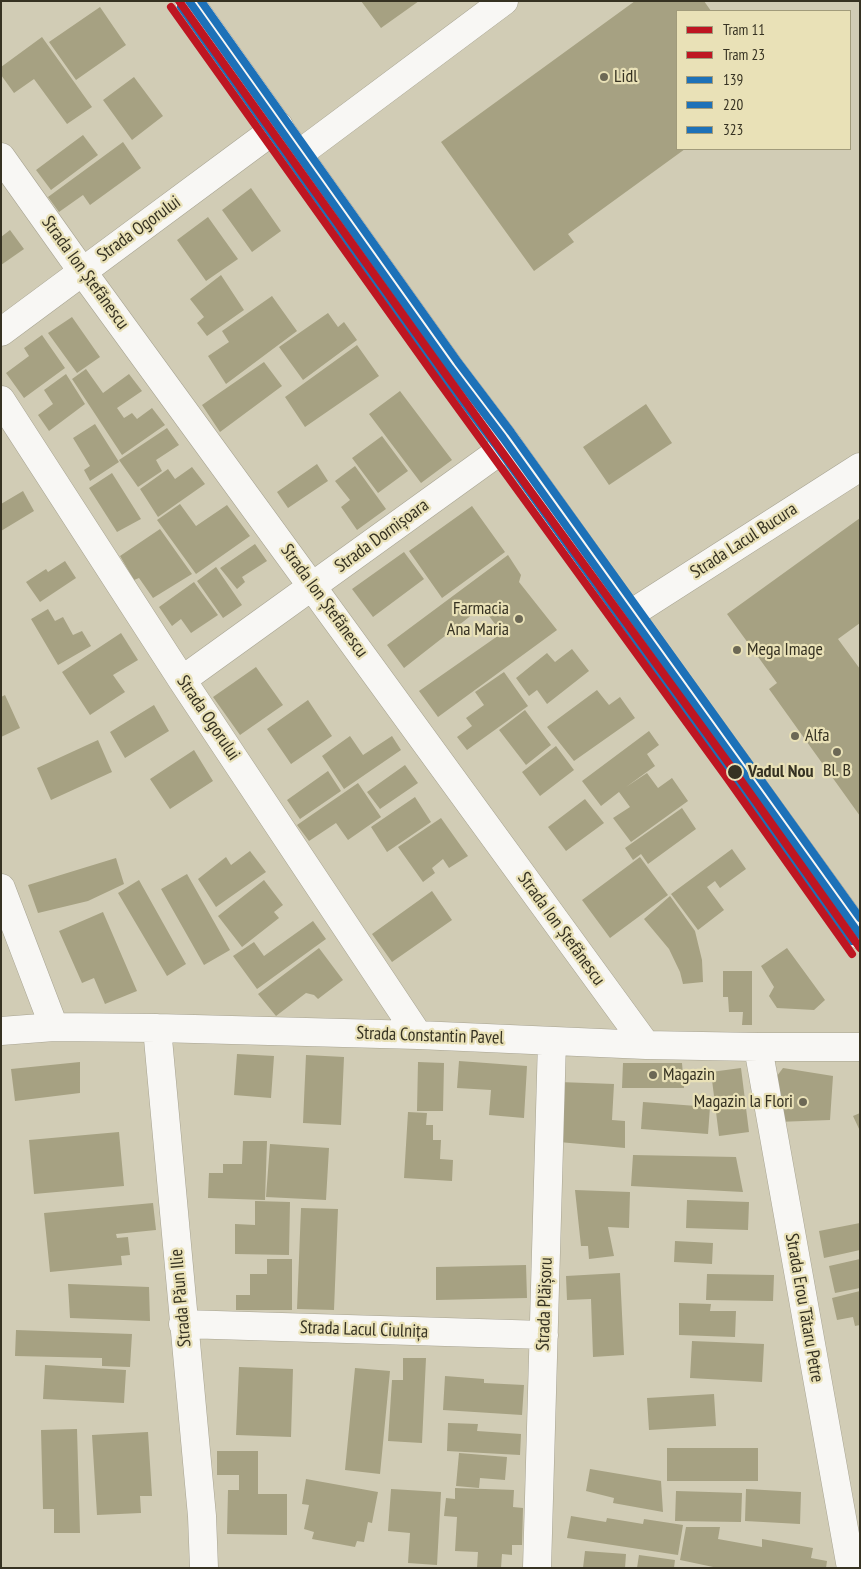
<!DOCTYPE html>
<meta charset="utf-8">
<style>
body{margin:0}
#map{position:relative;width:861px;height:1569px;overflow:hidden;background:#d1ccb5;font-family:"PT Sans Narrow",sans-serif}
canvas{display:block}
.frame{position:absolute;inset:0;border:2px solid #363222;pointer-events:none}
.legend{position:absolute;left:676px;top:10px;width:175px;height:140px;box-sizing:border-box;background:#e9e1b7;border:1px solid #a19b7b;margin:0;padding:6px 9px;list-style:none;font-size:15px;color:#363222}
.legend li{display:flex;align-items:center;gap:10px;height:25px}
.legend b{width:25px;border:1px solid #a19b7b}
</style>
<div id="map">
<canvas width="861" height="1569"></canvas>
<div class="frame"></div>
<ul class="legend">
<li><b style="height:6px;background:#be1622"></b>Tram 11</li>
<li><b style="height:6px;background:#be1622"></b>Tram 23</li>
<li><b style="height:6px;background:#1d71b8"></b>139</li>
<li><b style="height:6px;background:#1d71b8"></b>220</li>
<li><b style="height:6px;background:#1d71b8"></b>323</li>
</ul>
</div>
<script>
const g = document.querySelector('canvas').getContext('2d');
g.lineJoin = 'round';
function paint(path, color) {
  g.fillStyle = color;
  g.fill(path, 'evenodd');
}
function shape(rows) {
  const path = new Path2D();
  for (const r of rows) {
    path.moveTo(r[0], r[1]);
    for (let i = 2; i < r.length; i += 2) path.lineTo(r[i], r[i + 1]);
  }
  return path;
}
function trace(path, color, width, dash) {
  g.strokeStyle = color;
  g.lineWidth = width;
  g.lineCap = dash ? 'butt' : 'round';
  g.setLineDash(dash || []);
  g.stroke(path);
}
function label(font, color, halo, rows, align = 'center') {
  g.font = font + ' "PT Sans Narrow",sans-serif';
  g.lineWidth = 4.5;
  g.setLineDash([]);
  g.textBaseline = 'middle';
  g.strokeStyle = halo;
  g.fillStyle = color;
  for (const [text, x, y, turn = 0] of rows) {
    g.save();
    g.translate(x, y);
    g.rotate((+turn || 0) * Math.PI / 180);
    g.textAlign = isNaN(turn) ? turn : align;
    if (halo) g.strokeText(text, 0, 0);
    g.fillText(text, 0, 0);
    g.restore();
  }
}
const building = shape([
 [361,1,419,1,381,28],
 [635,1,704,1,711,11,677,11,677,149,685,149,568,234,574,242,534,271,441,142],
 [100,7,126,45,76,80,49,42],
 [42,37,92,107,67,124,34,79,14,93,1,75,1,67],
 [134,77,163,116,132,140,103,100],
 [83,135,98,155,51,190,36,170],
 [123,142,141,168,90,205,83,195,59,212,48,197],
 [251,188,281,231,252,252,222,210],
 [208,217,238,259,206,281,177,240],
 [10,230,24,249,1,265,1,237],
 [221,275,244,310,207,336,197,323,204,317,190,299],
 [272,296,297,331,226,384,208,356,229,342,222,331],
 [328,313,338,327,344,322,357,340,303,380,279,347],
 [72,317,100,357,77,373,48,333],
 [42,335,65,368,24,398,6,373,29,356,24,348],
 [357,345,379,376,305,427,285,397],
 [264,362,282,386,220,432,202,405],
 [86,369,103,393,129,374,142,391,117,408,124,418,132,413,137,419,152,408,165,425,122,455,72,379],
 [66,374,85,404,49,431,38,415,53,404,44,390],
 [400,391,452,460,421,483,369,414],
 [646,404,672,443,609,485,583,447],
 [95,424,119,462,90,481,84,470,90,466,73,438],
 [167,428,179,445,156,460,162,471,138,487,119,460],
 [382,436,408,471,378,493,352,458],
 [317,464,328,481,288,508,277,492],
 [355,466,386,509,357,530,341,507,350,500,335,481],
 [192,467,205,484,158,517,140,489,168,469,175,479],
 [112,473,141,519,117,532,89,488],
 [23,491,34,511,1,531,1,504],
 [180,504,196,526,227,505,250,536,196,574,157,520],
 [472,506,505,552,442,598,409,551],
 [860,518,860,623,838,639,860,669,860,816,769,689,777,683,727,614],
 [160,529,192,574,153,598,139,578,134,580,120,556],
 [255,544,267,561,242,577,245,582,237,589,220,568],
 [404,552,424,579,373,617,352,589],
 [508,555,521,575,519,582,557,630,438,717,419,691,502,633,482,607,404,668,387,645],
 [65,561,76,578,40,602,26,582,46,569,48,572],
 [216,567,242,605,223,618,197,581],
 [194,582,218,615,191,633,181,619,172,626,159,607],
 [48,609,55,621,63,617,73,635,82,631,91,646,58,665,31,619],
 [121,633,138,660,113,675,125,692,90,715,62,672],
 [572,649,589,671,547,704,537,690,529,696,516,678,547,653,555,662],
 [256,667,283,705,240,735,213,697],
 [504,672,528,706,467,750,457,737,472,726,466,718,484,705,475,692],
 [597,690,609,705,620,697,635,718,574,761,547,727],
 [5,695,20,728,1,737,1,697],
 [308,700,332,736,291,764,267,729],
 [154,705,169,731,125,758,110,732],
 [525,710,551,745,526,765,499,730],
 [649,731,659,745,647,754,655,766,626,787,647,773,658,788,672,778,688,801,631,842,613,818,630,807,619,792,601,806,582,781],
 [350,736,363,755,392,736,401,750,344,789,322,756],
 [98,740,112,772,51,800,37,768],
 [556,746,574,770,540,796,522,772],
 [194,750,213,781,170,809,150,779],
 [405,765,418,783,380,809,367,792],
 [328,771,341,791,300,819,287,800],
 [358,783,381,817,348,840,336,823,309,841,297,825],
 [415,797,431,822,387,852,371,827],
 [585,799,604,823,566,851,548,827],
 [682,808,696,829,648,864,641,854,633,860,625,848],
 [441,818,468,856,449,868,443,859,432,868,435,873,423,882,398,847],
 [732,849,746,869,720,888,715,881,707,887,724,910,698,930,671,894],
 [250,851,266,872,216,907,198,879,226,857,231,865],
 [640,857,668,895,610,938,582,900],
 [116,858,124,884,88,901,38,913,28,885],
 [187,874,230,950,204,965,161,889],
 [139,880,186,964,167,976,118,893],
 [264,880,283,905,274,912,279,918,242,947,218,916],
 [432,891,452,920,392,962,372,934],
 [670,896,695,931,702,960,703,982,683,984,680,972,669,949,644,919],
 [103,912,137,991,105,1004,94,978,82,983,59,931],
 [313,921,326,939,257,989,233,956,254,942,264,956],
 [319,948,343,980,318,999,314,995,306,993,276,1016,258,994],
 [787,948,825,1000,814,1010,777,1008,769,996,774,987,761,966],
 [723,971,752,971,752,1025,742,1025,743,1012,729,1012,728,997,723,997],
 [237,1054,274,1056,271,1098,234,1095],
 [306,1055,344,1057,341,1125,303,1123],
 [459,1061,527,1066,524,1118,489,1115,491,1090,457,1088],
 [80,1062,80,1093,15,1101,11,1069],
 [418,1062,444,1063,443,1111,417,1111],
 [623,1063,682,1063,684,1088,622,1088],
 [741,1068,749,1132,719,1136,711,1072],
 [783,1068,833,1076,830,1120,777,1122,771,1084],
 [559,1082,614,1084,612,1120,625,1121,625,1148,559,1142],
 [643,1102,710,1107,708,1134,641,1129],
 [408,1112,427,1113,426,1125,433,1125,433,1140,441,1140,440,1159,453,1160,452,1181,404,1178],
 [860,1113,860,1131,853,1116],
 [119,1132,124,1186,34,1194,29,1140],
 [243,1141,267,1141,265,1200,208,1198,209,1173,223,1173,223,1164,242,1164],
 [270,1144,329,1148,326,1200,266,1197],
 [633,1155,736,1157,743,1192,631,1186],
 [575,1190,630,1192,629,1228,608,1227,614,1256,589,1259,588,1246,581,1246],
 [687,1200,749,1202,748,1230,686,1228],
 [255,1201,290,1202,289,1255,235,1254,235,1224,255,1225],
 [153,1203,156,1230,116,1234,117,1238,128,1237,130,1255,121,1256,122,1265,50,1272,44,1213],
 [301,1208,338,1209,334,1310,297,1309],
 [860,1223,860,1250,824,1258,819,1231],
 [675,1241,713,1243,712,1264,674,1262],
 [267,1259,292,1259,292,1310,236,1310,236,1295,250,1295,250,1274,267,1274],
 [860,1259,860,1288,835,1293,829,1266],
 [526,1265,527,1298,436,1300,436,1267],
 [620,1273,624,1355,593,1357,591,1299,567,1300,566,1276],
 [707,1274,774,1275,773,1301,706,1300],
 [68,1284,149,1287,150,1321,70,1318],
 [860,1291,860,1325,855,1326,853,1317,837,1320,832,1298],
 [679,1303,711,1304,710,1311,736,1311,735,1337,679,1335],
 [16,1330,132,1334,130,1367,102,1366,102,1358,15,1356],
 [692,1341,764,1344,762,1382,690,1378],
 [403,1358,426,1358,422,1443,388,1441,392,1380,403,1380],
 [45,1365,126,1370,124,1403,43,1399],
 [239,1367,293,1369,291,1437,236,1435],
 [355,1368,390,1371,380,1474,345,1470],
 [445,1376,484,1379,484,1383,524,1385,522,1415,443,1410],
 [714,1394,716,1426,649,1430,647,1398],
 [448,1423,478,1424,477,1431,521,1434,520,1455,447,1451],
 [77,1429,80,1533,54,1533,54,1509,43,1509,41,1430],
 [148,1432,152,1496,140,1496,141,1513,97,1515,92,1435],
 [667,1448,758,1448,758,1481,667,1481],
 [217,1451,258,1451,258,1494,287,1494,287,1535,227,1534,228,1490,239,1490,239,1475,217,1475],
 [459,1453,507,1457,505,1480,480,1478,479,1488,456,1486],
 [590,1469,661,1481,663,1512,613,1503,614,1498,586,1491],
 [306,1479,378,1492,372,1523,368,1522,364,1542,357,1541,355,1547,312,1539,314,1532,304,1529,309,1505,302,1504],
 [455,1488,514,1490,513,1507,523,1508,522,1545,512,1545,512,1555,502,1554,501,1568,477,1568,478,1552,455,1551,457,1517,444,1516,446,1498,455,1499],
 [391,1489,441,1492,437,1565,408,1563,410,1533,388,1531],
 [746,1489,801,1492,800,1524,745,1521],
 [676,1491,742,1493,741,1522,675,1521],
 [571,1516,606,1522,607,1518,643,1524,644,1519,683,1525,678,1555,567,1538],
 [686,1527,720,1527,718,1539,762,1547,762,1539,813,1548,811,1558,827,1561,826,1568,718,1568,680,1560],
 [585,1551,626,1554,625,1568,583,1568],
 [639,1555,675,1560,674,1568,637,1568]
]);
const minor = shape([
 [299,154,504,1],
 [1,157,82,271,646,1045],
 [1,332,279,126],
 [1,400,182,680,418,1035],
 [629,615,860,467],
 [182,680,508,445],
 [1,888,54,1027],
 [157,1028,202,1516,204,1568],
 [1,1031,54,1027,157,1028,418,1035,646,1045,758,1047,860,1047],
 [758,1047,851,1568],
 [183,1324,544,1335],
 [537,1568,552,1041]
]);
const major = shape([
 [189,1,450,368,503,438,647,640,860,935]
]);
const bus1 = shape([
 [189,1,450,368,503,438,860,935]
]);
const bus2 = shape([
 [181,7,442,374,495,444,852,941]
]);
const bus3 = shape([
 [201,1,458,362,511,432,860,918]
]);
const tram1 = shape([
 [179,1,444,372,735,772,860,948]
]);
const tram2 = shape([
 [171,7,436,378,727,778,852,954]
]);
const markers = [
 [604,77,5,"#6c6855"],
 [519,619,5,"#6c6855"],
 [737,650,5,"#6c6855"],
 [795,736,5,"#6c6855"],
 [837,752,5,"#6c6855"],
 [735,772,8,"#363222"],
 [653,1075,5,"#6c6855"],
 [803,1102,5,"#6c6855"]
];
const poiNames = [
 ["Lidl",614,77],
 ["Farmacia",509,609,"right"],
 ["Ana Maria",509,630,"right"],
 ["Mega Image",747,650],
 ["Alfa",805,736],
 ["Bl. B",837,771,"center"],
 ["Magazin",663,1075],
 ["Magazin la Flori",793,1102,"right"]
];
const streetNames = [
 ["Strada Ogorului",139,229,-36],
 ["Strada Ion Ștefănescu",85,273,54],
 ["Strada Dornișoara",382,536,-36],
 ["Strada Lacul Bucura",744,541,-33],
 ["Strada Ion Ștefănescu",324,601,54],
 ["Strada Ogorului",208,718,56],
 ["Strada Ion Ștefănescu",561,929,54],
 ["Strada Constantin Pavel",430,1036,2],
 ["Strada Păun Ilie",181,1298,-95],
 ["Strada Plăișoru",545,1304,-88],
 ["Strada Erou Tătaru Petre",804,1308,80],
 ["Strada Lacul Ciulnița",364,1330,2]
];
const stopNames = [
 ["Vadul Nou",748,772]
];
paint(building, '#a6a182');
trace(minor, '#a7a391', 29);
trace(major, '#a7a391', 29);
trace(minor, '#f8f7f4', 28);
trace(major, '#f8f7f4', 28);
trace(bus1, '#1d71b8', 8);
trace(bus2, '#1d71b8', 8);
trace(bus3, '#1d71b8', 8);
trace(tram1, '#be1622', 8);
trace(tram2, '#be1622', 8);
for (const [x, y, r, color] of markers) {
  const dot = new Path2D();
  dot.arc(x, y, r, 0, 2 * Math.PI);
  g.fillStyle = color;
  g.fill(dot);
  trace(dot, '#e9e1b7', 2);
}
label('18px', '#363222', '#e9e1b7', poiNames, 'left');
label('18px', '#363222', '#e9e1b7', streetNames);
label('bold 18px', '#363222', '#e9e1b7', stopNames, 'left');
</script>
